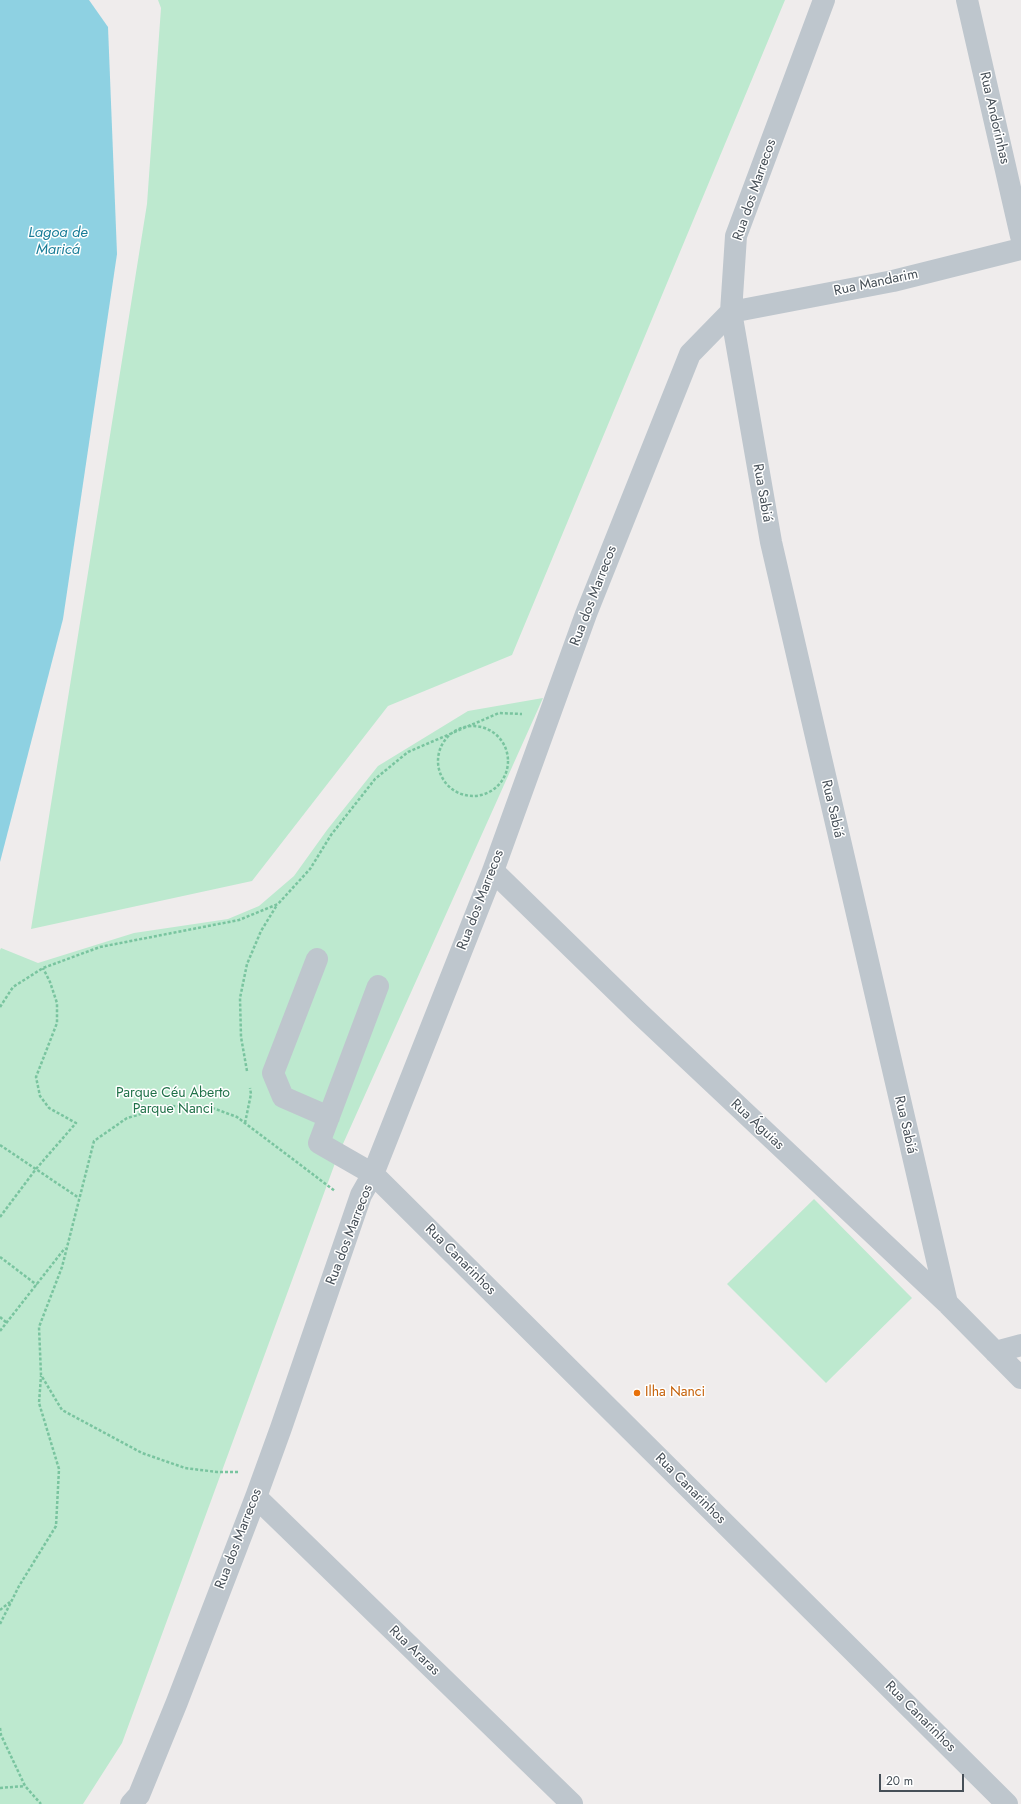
<!DOCTYPE html>
<meta charset="utf-8">
<style>
body{margin:0}
#map{position:relative;width:1021px;height:1804px;overflow:hidden;background:#efecec;font-family:Jost,sans-serif}
canvas{display:block}
.scale{position:absolute;left:879px;top:1774px;width:85px;height:18px;box-sizing:border-box;border:2px solid #464f57;border-top:0;padding-left:5px;font-size:12px;line-height:14px;white-space:nowrap;color:#464f57;-webkit-text-stroke:3px #fff;paint-order:stroke}
</style>
<div id="map">
<canvas width="1021" height="1804"></canvas>
<div class="scale">20 m</div>
</div>
<script>
const g = document.querySelector('canvas').getContext('2d');
g.lineJoin = 'round';
function paint(path, color) {
  g.fillStyle = color;
  g.fill(path, 'evenodd');
}
function shape(rows) {
  const path = new Path2D();
  for (const r of rows) {
    if (r.length === 3) {
      path.moveTo(r[0] + r[2], r[1]);
      path.arc(r[0], r[1], r[2], 0, 2 * Math.PI);
      continue;
    }
    path.moveTo(r[0], r[1]);
    for (let i = 2; i < r.length; i += 2) path.lineTo(r[i], r[i + 1]);
  }
  return path;
}
function trace(path, color, width, dash) {
  g.strokeStyle = color;
  g.lineWidth = width;
  g.lineCap = dash ? 'butt' : 'round';
  g.setLineDash(dash || []);
  g.stroke(path);
}
function label(font, color, halo, rows, align = 'center') {
  g.font = font + ' Jost,sans-serif';
  g.lineWidth = 3;
  g.setLineDash([]);
  g.textBaseline = 'middle';
  g.strokeStyle = halo;
  g.fillStyle = color;
  for (const [text, x, y, turn = 0] of rows) {
    g.save();
    g.translate(x, y);
    g.rotate((+turn || 0) * Math.PI / 180);
    g.textAlign = isNaN(turn) ? turn : align;
    if (halo) g.strokeText(text, 0, 0);
    g.fillText(text, 0, 0);
    g.restore();
  }
}
const green = shape([
 [158,0,785,0,512,655,388,706,252,881,31,929,147,204,161,8],
 [543,698,338,1155,122,1743,83,1804,0,1804,0,950,1,948,38,963,134,933,228,919,259,906,294,876,327,830,378,766,468,711],
 [814,1199,912,1298,826,1383,727,1284]
]);
const water = shape([
 [0,0,89,0,108,27,117,254,63,619,0,862]
]);
const path = shape([
 [473,761,35],
 [0,1007,13,987,43,968,100,947,239,920,278,904,310,869,331,835,375,779,408,752,499,713,522,714],
 [247,1071,241,1037,240,998,247,964,261,931,277,905],
 [245,1123,251,1094,250,1088],
 [0,1145,79,1198],
 [0,1217,36,1169,76,1123,49,1108,40,1096,36,1077,57,1023,57,1003,50,982,43,968],
 [0,1257,37,1285],
 [0,1317,7,1323],
 [0,1331,65,1248],
 [238,1472,217,1472,185,1468,142,1453,62,1410,41,1375,39,1327,62,1267,94,1141,127,1118,168,1106,210,1107,237,1117,335,1191],
 [0,1610,10,1602],
 [0,1624,19,1586,56,1526,59,1469,39,1403,41,1376],
 [0,1728,1,1735,25,1786,41,1804],
 [0,1788,25,1786]
]);
const minor = shape([
 [967,0,1021,236],
 [493,871,639,1013,947,1303,1021,1378],
 [317,959,273,1073,283,1097,329,1117],
 [378,986,319,1143,373,1174,1007,1804],
 [947,1303,771,542,731,312,893,281,1021,249],
 [995,1352,1021,1345],
 [256,1497,572,1804],
 [131,1804,139,1795,177,1702,256,1497,281,1428,361,1195,373,1174,493,871,586,614,690,354,731,312,736,236,824,0]
]);
const markers = [
 [637,1393,4,"#e8710a"]
];
const streetNames = [
 ["Rua Andorinhas",994,118,77],
 ["Rua dos Marrecos",755,190,-71],
 ["Rua Mandarim",876,283,-12],
 ["Rua Sabiá",762,493,80],
 ["Rua dos Marrecos",594,596,-69],
 ["Rua Sabiá",832,809,77],
 ["Rua dos Marrecos",481,900,-69],
 ["Rua Águias",757,1125,43],
 ["Rua Sabiá",905,1125,77],
 ["Rua dos Marrecos",350,1235,-69],
 ["Rua Canarinhos",460,1260,45],
 ["Rua Canarinhos",690,1489,45],
 ["Rua dos Marrecos",239,1539,-69],
 ["Rua Araras",414,1651,44],
 ["Rua Canarinhos",920,1717,45]
];
const parkNames = [
 ["Parque Céu Aberto",173,1094],
 ["Parque Nanci",173,1110]
];
const foodNames = [
 ["Ilha Nanci",645,1393]
];
const waterNames = [
 ["Lagoa de",58,233],
 ["Maricá",58,250]
];
paint(green, '#bde9cf');
paint(water, '#8ed1e2');
trace(path, '#79c49f', 2.5, [3, 2]);
trace(minor, '#bec6cd', 22);
for (const [x, y, r, color] of markers) {
  const dot = new Path2D();
  dot.arc(x, y, r, 0, 2 * Math.PI);
  g.fillStyle = color;
  g.fill(dot);
  trace(dot, '#fff', 1.5);
}
label('14px', '#464f57', '#fff', streetNames);
label('14px', '#1f7148', '#fff', parkNames);
label('14px', '#c56008', '#fff', foodNames, 'left');
label('italic 15px', '#197d98', '#fff', waterNames);
</script>
